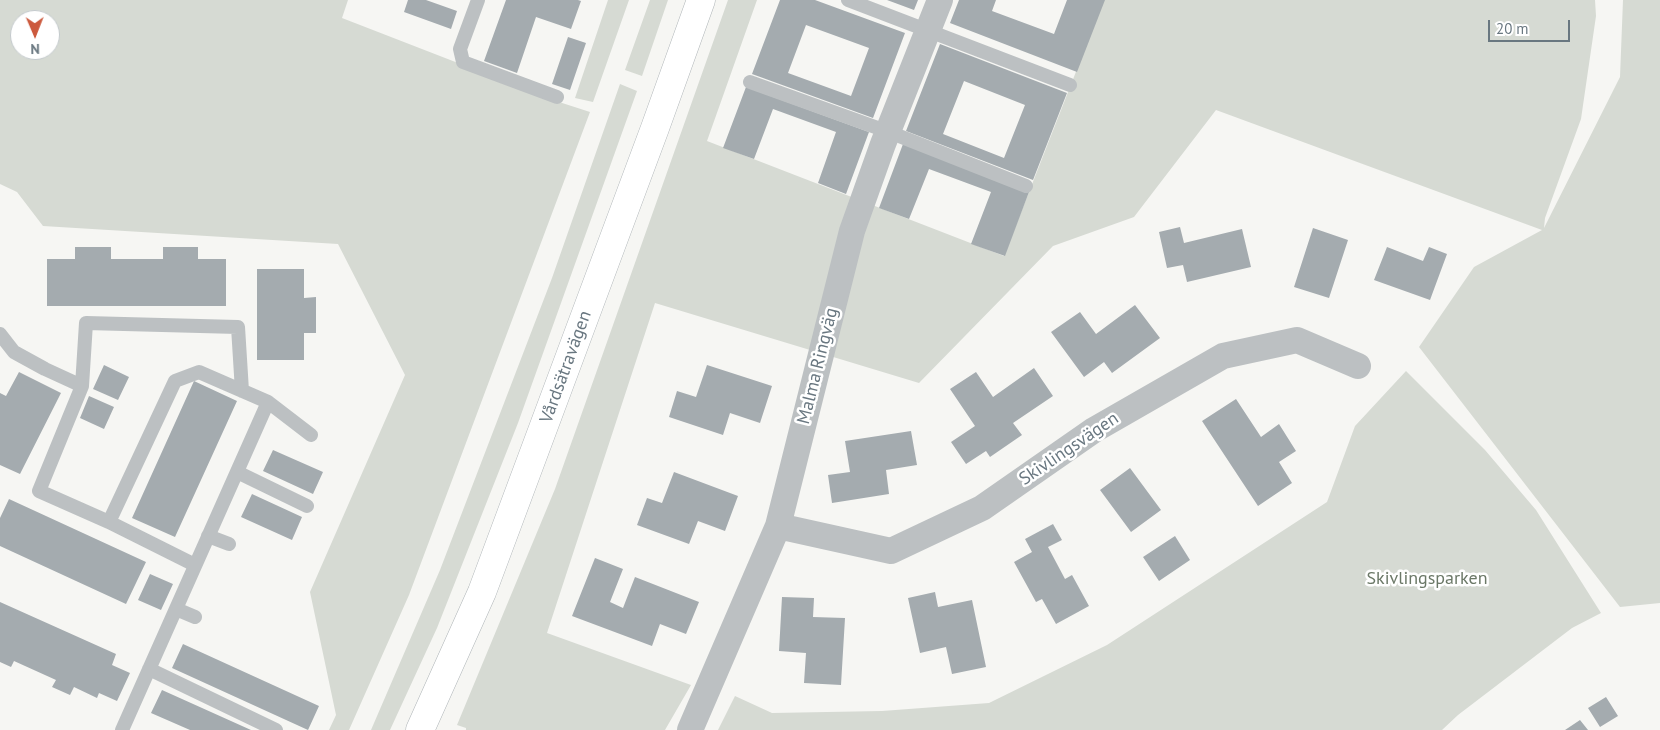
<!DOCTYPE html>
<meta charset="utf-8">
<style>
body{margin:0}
#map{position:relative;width:1660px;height:730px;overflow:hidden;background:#f6f6f3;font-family:"PT Sans",sans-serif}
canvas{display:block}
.north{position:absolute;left:10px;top:10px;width:50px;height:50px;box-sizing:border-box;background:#fff;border:1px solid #c3c9cc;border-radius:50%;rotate:179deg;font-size:14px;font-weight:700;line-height:20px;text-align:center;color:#697780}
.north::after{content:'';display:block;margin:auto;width:18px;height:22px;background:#cc5a3e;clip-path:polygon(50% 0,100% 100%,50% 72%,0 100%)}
.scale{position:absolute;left:1488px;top:20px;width:82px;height:22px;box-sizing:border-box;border:2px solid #697780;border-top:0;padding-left:6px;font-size:15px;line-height:18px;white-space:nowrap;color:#697780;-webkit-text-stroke:4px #fff;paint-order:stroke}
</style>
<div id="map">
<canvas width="1660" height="730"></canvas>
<div class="north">N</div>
<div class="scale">20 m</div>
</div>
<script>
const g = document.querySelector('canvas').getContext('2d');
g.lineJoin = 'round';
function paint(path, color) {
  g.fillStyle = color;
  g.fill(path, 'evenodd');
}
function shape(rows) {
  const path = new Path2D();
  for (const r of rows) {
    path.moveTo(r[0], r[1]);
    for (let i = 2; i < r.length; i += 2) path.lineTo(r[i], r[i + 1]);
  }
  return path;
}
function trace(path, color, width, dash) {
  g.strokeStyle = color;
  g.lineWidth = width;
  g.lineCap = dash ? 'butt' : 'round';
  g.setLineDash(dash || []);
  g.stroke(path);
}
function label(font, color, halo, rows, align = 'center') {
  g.font = font + ' "PT Sans",sans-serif';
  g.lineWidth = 5;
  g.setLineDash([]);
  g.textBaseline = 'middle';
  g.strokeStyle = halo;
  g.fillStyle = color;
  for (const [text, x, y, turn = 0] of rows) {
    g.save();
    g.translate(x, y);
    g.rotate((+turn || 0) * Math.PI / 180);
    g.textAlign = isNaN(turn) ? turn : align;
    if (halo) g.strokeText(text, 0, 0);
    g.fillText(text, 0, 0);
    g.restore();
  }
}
const green = shape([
 [0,0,348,0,342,18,556,101,590,112,409,595,349,730,329,730,336,715,310,592,405,375,338,244,43,226,17,192,0,184],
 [20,20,50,20,50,50,20,50],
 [608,0,629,0,593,102,575,98],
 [650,0,668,0,642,76,625,70],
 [728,0,757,0,707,141,1004,256,1104,0,1595,0,1596,16,1581,119,1545,218,1544,228,1620,77,1623,0,1660,0,1660,603,1620,607,1419,347,1474,267,1542,230,1216,110,1134,217,1053,246,919,383,655,303,547,633,691,685,665,730,466,730,466,728,457,725,555,489],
 [620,84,637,91,518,423,437,628,390,730,371,730,440,570,552,278],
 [1406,371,1485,450,1536,510,1601,613,1572,628,1458,715,1442,730,718,730,735,696,772,713,882,711,989,703,1107,645,1327,502,1355,426]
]);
const building = shape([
 [408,0,426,0,457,11,451,29,404,12],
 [506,0,578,0,581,1,571,29,536,17,517,73,484,61],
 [780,0,815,0,905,33,873,118,752,74],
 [806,25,869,48,851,96,788,73],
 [887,0,918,0,914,10],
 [959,0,996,0,992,11,1054,34,1067,0,1105,0,1077,72,950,23],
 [568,37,586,43,570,90,552,84],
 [940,44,1067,93,1033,180,906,131],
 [964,81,1025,105,1004,158,943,134],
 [746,87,869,132,846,194,818,183,836,132,773,109,754,159,723,148],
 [903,144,1029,192,1005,256,971,244,991,192,929,169,909,219,879,208],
 [1180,227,1184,243,1242,229,1251,267,1187,282,1183,265,1167,268,1159,232],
 [1313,228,1348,240,1329,298,1294,287],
 [75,247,111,247,111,259,163,259,163,247,198,247,198,259,226,259,226,306,47,306,47,259,75,259],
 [1387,247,1423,261,1429,247,1447,254,1430,300,1374,280],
 [257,269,304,269,304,298,316,297,316,333,304,333,304,360,257,360],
 [1135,305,1160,338,1112,373,1104,362,1084,377,1051,332,1080,312,1096,334],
 [104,365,129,377,118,400,93,389],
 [707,365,772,386,760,423,730,413,723,435,669,417,677,391,696,397],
 [1034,368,1053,396,1013,423,1022,435,990,457,986,451,966,464,951,442,975,426,950,389,976,372,993,397],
 [19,372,61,393,20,474,0,465,0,393,6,396],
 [194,381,237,401,175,537,132,518],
 [89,396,114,407,104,429,80,418],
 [1236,399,1261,437,1279,424,1296,451,1279,462,1292,483,1258,506,1202,421],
 [911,431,917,465,886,470,889,494,832,503,828,475,850,472,845,441],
 [273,450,323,472,313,494,263,471],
 [1130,468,1161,510,1131,532,1100,490],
 [674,472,738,496,725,531,698,521,689,544,637,525,647,498,662,503],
 [252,494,302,517,292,540,241,517],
 [9,499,146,562,126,604,0,546,0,518],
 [1053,524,1062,540,1048,547,1065,579,1072,575,1089,606,1056,624,1042,599,1036,602,1014,562,1032,552,1025,539],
 [1175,536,1190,560,1159,581,1143,557],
 [595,558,623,569,610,602,623,608,635,577,699,602,686,634,660,624,652,646,572,616],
 [150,574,173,584,161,610,138,600],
 [935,592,938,607,972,600,986,667,952,674,946,647,920,653,908,598],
 [782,597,814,598,813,617,845,618,841,685,804,683,806,653,779,651],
 [0,602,116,654,112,665,130,673,117,701,99,693,97,698,74,687,70,695,52,687,56,680,14,661,11,667,0,662],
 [183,644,319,706,308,730,172,668],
 [162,690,251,730,190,730,151,713],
 [1606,697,1618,716,1600,727,1588,708],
 [1580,720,1588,730,1565,730]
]);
const service = shape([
 [478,0,460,49,463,62,557,97],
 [848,0,1070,85],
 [750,82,889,132,1026,186],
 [0,334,14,352,45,369,82,386],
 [268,402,311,435],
 [237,472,307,506],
 [109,522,175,381,199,372,268,402,122,730],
 [208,536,229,544],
 [195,565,109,522,39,491,82,386,86,323,238,327,242,391],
 [176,609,195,617],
 [149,669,276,730]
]);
const minor = shape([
 [778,526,891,551,982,508,1094,430,1223,356,1297,340,1358,366],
 [690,730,778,526,852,231,883,144,940,0]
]);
const secondary = shape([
 [420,730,482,592,655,128,701,0]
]);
const streetNames = [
 ["Malma Ringväg",818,366,-76],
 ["Vårdsätravägen",566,367,-70],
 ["Skivlingsvägen",1069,449,-34]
];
const parkNames = [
 ["Skivlingsparken",1427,579]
];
paint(green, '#d6dad3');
paint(building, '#a4abaf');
trace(secondary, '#aeb4b7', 29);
trace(service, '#bcc0c2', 14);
trace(minor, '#bcc0c2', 26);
trace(secondary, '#fff', 28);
label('18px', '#697780', '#fff', streetNames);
label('18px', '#6b7867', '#fff', parkNames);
</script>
